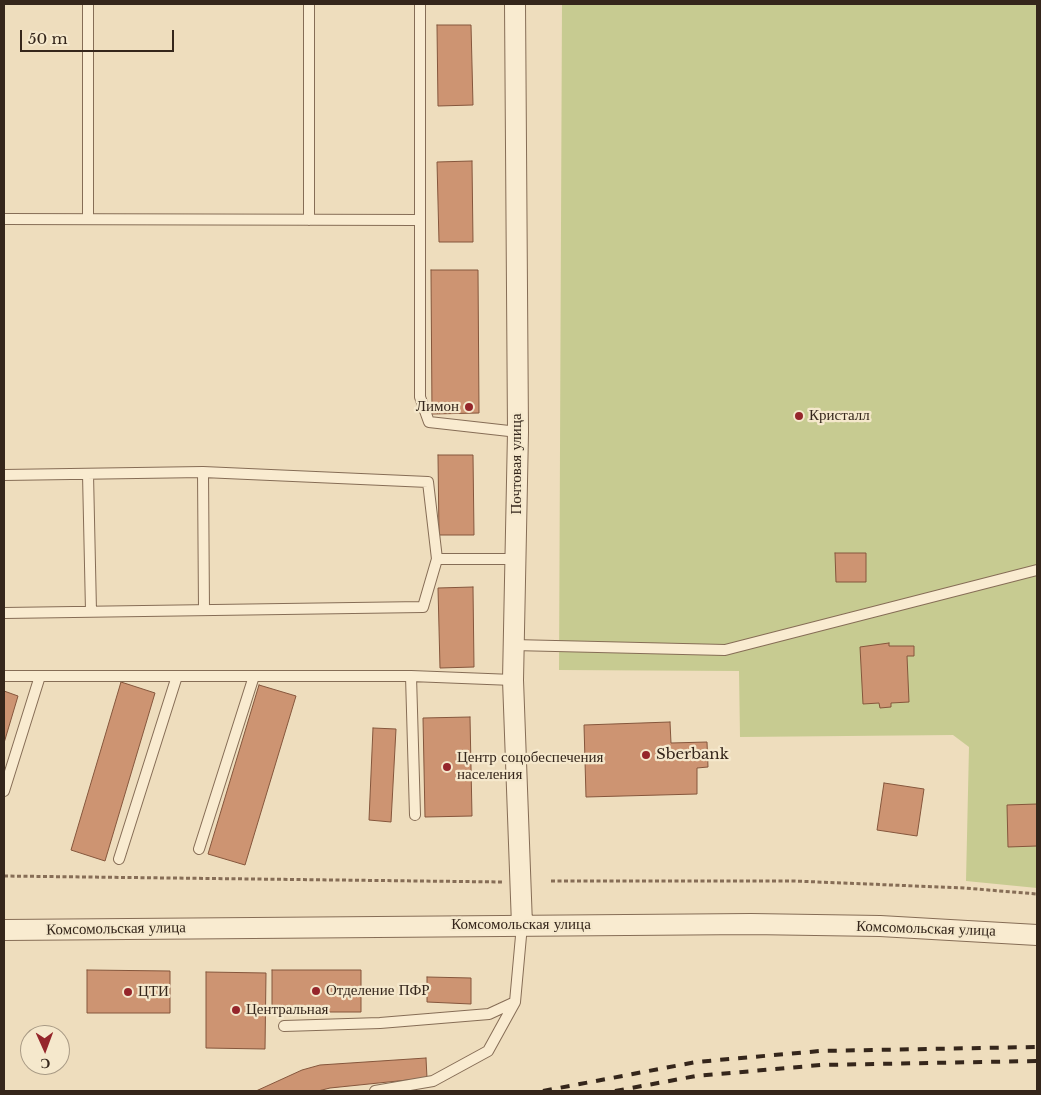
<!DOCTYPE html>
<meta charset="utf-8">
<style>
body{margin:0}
#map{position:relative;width:1041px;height:1095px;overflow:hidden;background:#eeddbd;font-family:"Libre Baskerville",serif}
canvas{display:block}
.frame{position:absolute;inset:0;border:5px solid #35261b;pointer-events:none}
.north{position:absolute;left:20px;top:1025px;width:50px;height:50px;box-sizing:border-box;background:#f5e8cc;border:1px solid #a89a85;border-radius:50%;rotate:178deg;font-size:14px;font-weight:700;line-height:20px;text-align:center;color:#35261b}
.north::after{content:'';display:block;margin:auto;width:18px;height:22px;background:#95262b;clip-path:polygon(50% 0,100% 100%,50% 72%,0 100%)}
.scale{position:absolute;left:20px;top:30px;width:154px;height:22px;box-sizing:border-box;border:2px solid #35261b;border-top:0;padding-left:6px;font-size:15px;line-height:18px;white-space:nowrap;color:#35261b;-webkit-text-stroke:4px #f5e8cc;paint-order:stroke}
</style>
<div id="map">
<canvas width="1041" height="1095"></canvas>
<div class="frame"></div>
<div class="north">С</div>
<div class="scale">50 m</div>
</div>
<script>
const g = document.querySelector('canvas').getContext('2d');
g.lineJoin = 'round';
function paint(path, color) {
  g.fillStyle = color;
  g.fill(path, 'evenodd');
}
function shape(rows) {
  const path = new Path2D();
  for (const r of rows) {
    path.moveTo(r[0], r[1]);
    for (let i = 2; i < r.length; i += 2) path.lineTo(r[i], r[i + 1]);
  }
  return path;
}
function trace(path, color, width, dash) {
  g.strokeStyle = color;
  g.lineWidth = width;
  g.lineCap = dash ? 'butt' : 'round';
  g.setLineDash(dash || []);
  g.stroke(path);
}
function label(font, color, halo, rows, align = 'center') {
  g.font = font + ' "Libre Baskerville",serif';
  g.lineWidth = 4.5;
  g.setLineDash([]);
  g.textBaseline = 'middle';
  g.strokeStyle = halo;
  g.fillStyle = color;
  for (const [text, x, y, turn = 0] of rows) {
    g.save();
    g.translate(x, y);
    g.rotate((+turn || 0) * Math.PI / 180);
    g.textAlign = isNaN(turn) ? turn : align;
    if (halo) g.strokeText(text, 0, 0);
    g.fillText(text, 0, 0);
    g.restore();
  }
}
const green = shape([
 [562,4,1037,4,1037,888,966,881,969,747,953,735,740,737,739,671,559,670]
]);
const building = shape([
 [437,25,471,25,473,105,438,106,437,25],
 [472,161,473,242,439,242,437,162,472,161],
 [431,270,478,270,479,413,432,414,431,270],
 [438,455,473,455,474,535,439,535,438,455],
 [835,553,866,553,866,582,836,582,835,553],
 [473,587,474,667,440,668,438,588,473,587],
 [889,643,889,646,914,646,914,656,907,656,909,702,891,703,891,707,880,708,879,703,863,704,860,647,889,643],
 [121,682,155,693,105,861,71,850,121,682],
 [259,685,296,696,245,865,208,854,259,685],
 [4,691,18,696,4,743,4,691],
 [470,717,472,816,425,817,423,718,470,717],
 [670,722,671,743,707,742,708,767,697,768,697,794,586,797,584,725,670,722],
 [373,728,396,729,391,822,369,820,373,728],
 [884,783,924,789,917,836,877,830,884,783],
 [1037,804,1037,846,1008,847,1007,805,1037,804],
 [87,970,170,971,170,1013,87,1013,87,970],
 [272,970,361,970,361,1012,272,1012,272,970],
 [206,972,266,973,265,1049,206,1048,206,972],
 [427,977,471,978,471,1004,427,1002,427,977],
 [426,1058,427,1078,330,1088,318,1091,256,1091,302,1070,320,1065,426,1058]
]);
const path = shape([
 [4,876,502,882],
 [551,881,794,881,964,888,1037,894]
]);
const lane = shape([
 [88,4,88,219],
 [420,4,420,397,429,422,518,432],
 [4,219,419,220],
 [309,220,309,4],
 [203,472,204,610],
 [88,474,91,611],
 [4,475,203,472,428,482,437,559],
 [4,613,423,607,437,559,516,559],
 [513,645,725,650,1037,570],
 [4,676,411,676,513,680],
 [411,676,415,815],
 [4,791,40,676],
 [199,849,254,676],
 [119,859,177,676],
 [284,1026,380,1023,489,1014,515,1002,522,925],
 [375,1091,433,1081,488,1051,515,1002]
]);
const street = shape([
 [515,4,518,432,513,680,522,925],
 [4,930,751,924,880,926,1037,935]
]);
const rail = shape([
 [543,1091,696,1062,820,1051,1037,1047],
 [615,1091,696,1076,821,1065,1037,1061]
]);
const markers = [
 [469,407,5,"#95262b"],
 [799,416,5,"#95262b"],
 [646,755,5,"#95262b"],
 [447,767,5,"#95262b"],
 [316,991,5,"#95262b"],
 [128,992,5,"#95262b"],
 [236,1010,5,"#95262b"]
];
const poiNames = [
 ["Лимон",459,407,"right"],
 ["Кристалл",809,416],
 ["Sberbank",656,755],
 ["Центр соцобеспечения",457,758],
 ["населения",457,775],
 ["Отделение ПФР",326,991],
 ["ЦТИ",138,992],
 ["Центральная",246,1010]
];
const streetNames = [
 ["Почтовая улица",517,464,-90],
 ["Комсомольская улица",521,925],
 ["Комсомольская улица",116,929,-1],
 ["Комсомольская улица",926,929,2]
];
paint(green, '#c7cb91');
paint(building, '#cd9472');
trace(building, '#85563c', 1);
trace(lane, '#866d56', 12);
trace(street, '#866d56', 22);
trace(path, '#866d56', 3, [4, 2.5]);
trace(lane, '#f9ebd0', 10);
trace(street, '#f9ebd0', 20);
trace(rail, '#35261b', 4, [9, 9]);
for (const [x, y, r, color] of markers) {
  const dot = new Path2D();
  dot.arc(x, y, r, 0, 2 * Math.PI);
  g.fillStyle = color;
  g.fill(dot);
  trace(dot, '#f5e8cc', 2);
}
label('15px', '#35261b', '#f5e8cc', poiNames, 'left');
label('15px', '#35261b', '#f5e8cc', streetNames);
</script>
